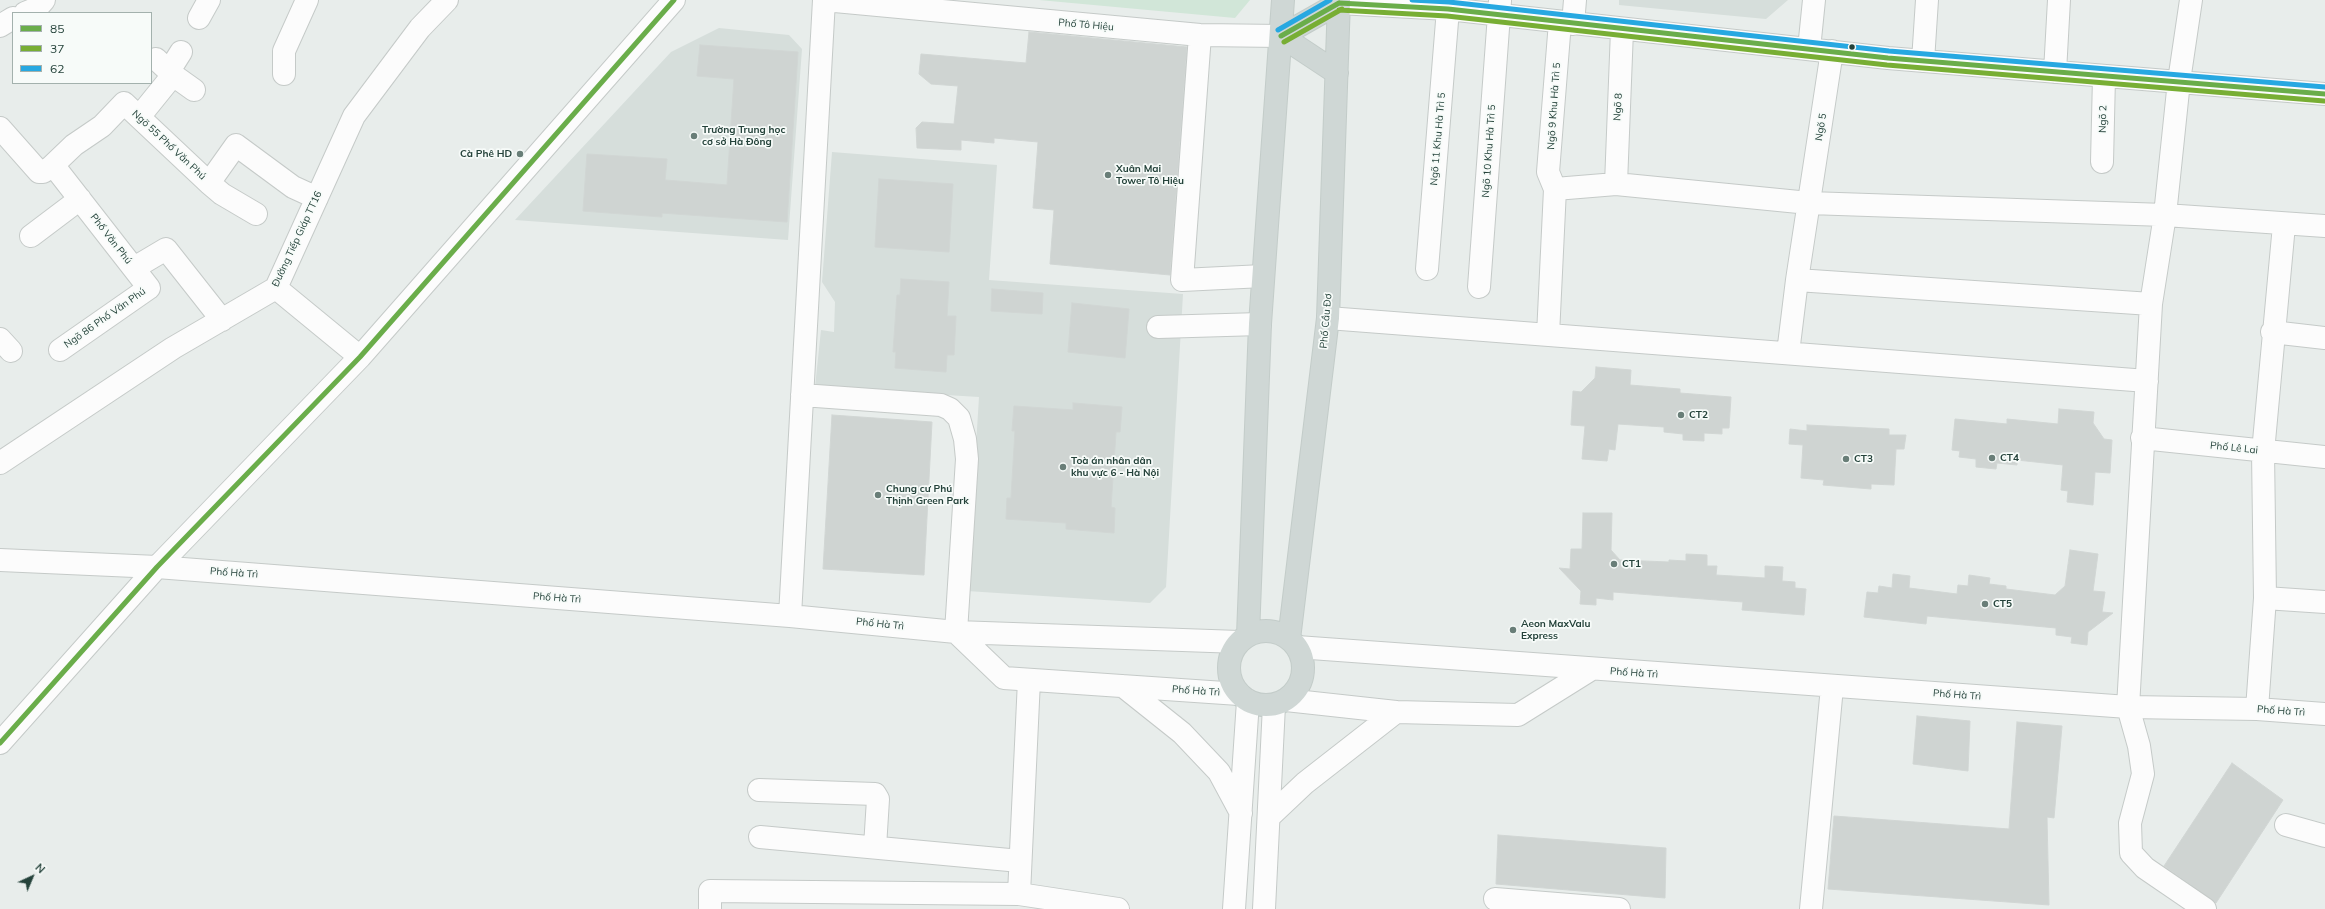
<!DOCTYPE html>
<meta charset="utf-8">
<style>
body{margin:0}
#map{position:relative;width:2325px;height:909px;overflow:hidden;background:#e8edeb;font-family:Mulish,sans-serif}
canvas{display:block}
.legend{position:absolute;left:12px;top:12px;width:140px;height:72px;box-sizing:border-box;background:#f7fbf9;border:1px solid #a3b1ad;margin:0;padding:5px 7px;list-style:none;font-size:12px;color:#24423a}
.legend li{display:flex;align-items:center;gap:8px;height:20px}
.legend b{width:20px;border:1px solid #a3b1ad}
.north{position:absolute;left:12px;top:857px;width:40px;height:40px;-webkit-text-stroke:3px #f7fbf9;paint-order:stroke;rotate:44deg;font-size:11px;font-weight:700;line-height:16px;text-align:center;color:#24423a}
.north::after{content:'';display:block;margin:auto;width:14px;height:18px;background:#24423a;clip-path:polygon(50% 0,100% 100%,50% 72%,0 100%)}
</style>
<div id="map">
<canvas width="2325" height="909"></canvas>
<ul class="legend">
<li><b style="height:5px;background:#6aad4a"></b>85</li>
<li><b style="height:5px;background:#78ae34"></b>37</li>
<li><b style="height:5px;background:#27a8e1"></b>62</li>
</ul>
<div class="north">N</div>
</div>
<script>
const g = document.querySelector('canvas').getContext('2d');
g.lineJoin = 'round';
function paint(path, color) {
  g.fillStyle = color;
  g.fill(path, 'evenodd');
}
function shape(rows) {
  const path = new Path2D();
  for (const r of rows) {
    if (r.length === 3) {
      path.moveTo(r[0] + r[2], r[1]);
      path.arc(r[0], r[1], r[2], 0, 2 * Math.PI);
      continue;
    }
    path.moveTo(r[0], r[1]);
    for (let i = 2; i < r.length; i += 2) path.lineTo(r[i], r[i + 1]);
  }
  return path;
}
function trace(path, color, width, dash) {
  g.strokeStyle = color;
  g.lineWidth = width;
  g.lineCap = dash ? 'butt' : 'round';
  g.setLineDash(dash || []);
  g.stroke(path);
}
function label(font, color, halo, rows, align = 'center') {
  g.font = font + ' Mulish,sans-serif';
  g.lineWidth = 3.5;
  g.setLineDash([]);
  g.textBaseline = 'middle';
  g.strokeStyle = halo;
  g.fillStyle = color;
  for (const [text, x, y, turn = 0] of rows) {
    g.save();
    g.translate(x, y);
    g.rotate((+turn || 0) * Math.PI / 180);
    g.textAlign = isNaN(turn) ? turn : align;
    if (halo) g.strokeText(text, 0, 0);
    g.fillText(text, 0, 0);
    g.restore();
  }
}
const built = shape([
 [1619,0,1788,0,1766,19,1619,5],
 [719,28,789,35,802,49,788,240,515,220,671,52],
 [832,152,997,165,989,280,1183,294,1166,587,1150,603,967,591,979,397,815,387,821,330,834,332,835,302,822,282]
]);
const green = shape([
 [1039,0,1250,0,1235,18]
]);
const building = shape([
 [1029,32,1187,47,1170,275,1050,264,1054,210,1033,208,1038,142,994,138,994,143,961,140,961,150,917,148,916,128,922,122,954,124,958,86,931,84,919,74,921,54,1026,63,1029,32],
 [700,45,798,52,787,222,662,213,662,217,583,211,587,154,667,159,665,180,727,185,734,79,697,76,700,45],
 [879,179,953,184,949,252,875,247,879,179],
 [901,279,949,282,947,316,956,316,954,355,947,355,946,372,895,368,896,352,893,352,897,295,900,295,901,279],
 [992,289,1043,293,1042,314,991,311,992,289],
 [1072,303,1129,309,1125,358,1068,352,1072,303],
 [1596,367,1631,370,1630,385,1680,389,1680,393,1731,397,1729,428,1722,428,1722,434,1704,433,1704,441,1683,440,1683,434,1664,432,1664,427,1618,424,1615,450,1609,449,1607,461,1582,459,1585,426,1571,425,1573,391,1581,392,1595,378,1596,367],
 [1073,403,1122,407,1120,432,1116,432,1111,507,1115,508,1114,533,1066,529,1066,523,1006,519,1007,498,1011,498,1015,431,1012,431,1014,406,1073,410,1073,403],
 [2059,409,2094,412,2093,423,2104,439,2112,440,2110,473,2095,472,2093,505,2067,502,2068,491,2061,490,2063,465,2017,460,2017,465,1997,463,1996,469,1976,467,1976,459,1959,457,1960,451,1952,450,1955,419,2007,424,2007,419,2058,424,2059,409],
 [832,415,932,422,924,575,823,569,832,415],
 [1807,425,1889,429,1889,435,1906,435,1904,449,1896,449,1894,485,1871,484,1871,489,1823,485,1824,480,1801,478,1803,445,1789,444,1790,429,1807,431,1807,425],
 [1583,513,1612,513,1611,550,1620,560,1669,562,1669,560,1686,561,1686,554,1707,555,1707,566,1717,566,1716,575,1765,578,1765,566,1783,567,1782,581,1795,582,1795,588,1806,589,1804,615,1742,610,1743,602,1613,592,1613,600,1596,598,1596,605,1580,604,1581,591,1559,568,1570,569,1571,549,1582,549,1583,513],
 [2070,550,2098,554,2093,591,2105,592,2102,612,2113,613,2088,632,2087,645,2071,643,2072,637,2056,635,2056,628,1927,616,1926,624,1864,617,1867,592,1878,593,1879,586,1892,588,1893,574,1910,576,1909,588,1957,594,1958,585,1968,586,1969,575,1990,578,1989,584,2006,586,2006,589,2055,595,2065,586,2070,550],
 [1917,716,1970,721,1968,771,1913,764,1917,716],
 [2017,722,2062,726,2054,818,2047,817,2049,905,1828,889,1834,816,2009,829,2017,722],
 [2232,763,2283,800,2216,903,2164,866,2232,763],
 [1498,835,1666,848,1665,898,1496,884,1498,835]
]);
const minor = shape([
 [824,0,1200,35,1281,36],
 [2191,0,2179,81,2165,215,2151,304,2128,707,2139,746,2143,774,2130,823,2131,853,2145,868,2205,909],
 [1339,3,1448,9,1888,58,2325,94],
 [25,13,37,8,44,0],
 [199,18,209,0],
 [1573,24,1575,0],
 [0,26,13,18],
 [1200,35,1182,280,1263,276],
 [1809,49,1814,0],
 [1923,61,1927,0],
 [169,71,181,52],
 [2055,72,2059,0],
 [284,74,284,51,307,0],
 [173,75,194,90],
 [139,117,173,75,156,59],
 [0,128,39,172,43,172,51,167,57,170,149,288,60,350],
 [2102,162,2104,77],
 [51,167,74,145,102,126,124,103,209,183,222,194,256,214],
 [209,183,236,145,293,187,317,198],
 [1616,184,1622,30],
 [1555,189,1548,172,1560,22],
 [31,236,80,199],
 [134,268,166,249,222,320],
 [1427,269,1448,9],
 [1797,280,2151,304],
 [1479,287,1500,1],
 [276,288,360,357],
 [1328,318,2147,381],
 [1158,327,1260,324],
 [2272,332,2325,338],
 [1548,335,1555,189,1616,184,1809,203,2165,215,2325,226],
 [0,339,11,351],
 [1788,353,1797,280,1832,51],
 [802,395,941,405,950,409,959,418,965,439,967,459,956,632],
 [2142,438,2325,457],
 [0,463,173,348,276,288,354,116,420,28,447,0],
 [0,560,157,567,790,616,956,632,1239,642],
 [2265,598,2325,602],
 [790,616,824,0],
 [956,632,1004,678,1239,694],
 [1297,647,2128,707,2257,709,2325,714],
 [1123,686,1182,733,1219,772,1241,813],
 [1286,700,1396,712,1518,715,1590,670],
 [2257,709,2265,598,2263,452,2284,225],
 [0,743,157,567,360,357,674,0],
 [759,790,875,794,878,799,875,847],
 [1269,817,1305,783,1396,712],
 [2286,825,2325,836],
 [760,837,1020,861],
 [1019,894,1029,680],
 [1495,899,1619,909],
 [710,909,710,891,1019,894,1118,909],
 [1234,909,1248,701],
 [1264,909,1274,705],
 [1811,909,1832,687]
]);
const major = shape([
 [1281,36,1337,73],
 [1281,36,1339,3],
 [1266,668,37],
 [1248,635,1260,324,1283,0],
 [1289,639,1328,318,1339,0]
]);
const bus1 = shape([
 [1339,3,1448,9,1888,58,2325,94],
 [1281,36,1339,3],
 [0,743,157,567,360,357,674,0]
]);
const bus2 = shape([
 [1339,10,1447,16,1887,65,2324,101],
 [1284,42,1342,9]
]);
const bus3 = shape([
 [1412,0,1449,2,1889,51,2325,87],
 [1278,30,1330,0]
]);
const markers = [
 [1852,47,3.5,"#24423a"],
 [694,136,4,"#697e78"],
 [520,154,4,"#697e78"],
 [1108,175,4,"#697e78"],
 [1681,415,4,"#697e78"],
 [1992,458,4,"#697e78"],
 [1846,459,4,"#697e78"],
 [1063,467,4,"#697e78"],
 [878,495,4,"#697e78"],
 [1614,564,4,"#697e78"],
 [1985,604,4,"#697e78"],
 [1513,630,4,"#697e78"]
];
const streetNames = [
 ["Phố Tô Hiệu",1086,25,5],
 ["Ngõ 9 Khu Hà Trì 5",1554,106,-86],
 ["Ngõ 8",1618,107,-87],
 ["Ngõ 2",2103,119,-89],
 ["Ngõ 5",1821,127,-81],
 ["Ngõ 11 Khu Hà Trì 5",1438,139,-85],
 ["Ngõ 55 Phố Văn Phú",169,145,43],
 ["Ngõ 10 Khu Hà Trì 5",1489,151,-86],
 ["Phố Văn Phú",111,239,52],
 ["Đường Tiếp Giáp TT16",297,239,-65],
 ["Ngõ 86 Phố Văn Phú",105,318,-35],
 ["Phố Cầu Đơ",1326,321,-85],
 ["Phố Lê Lai",2234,448,6],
 ["Phố Hà Trì",234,573,4],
 ["Phố Hà Trì",557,598,4],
 ["Phố Hà Trì",880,624,6],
 ["Phố Hà Trì",1634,673,4],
 ["Phố Hà Trì",1196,691,4],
 ["Phố Hà Trì",1957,695,4],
 ["Phố Hà Trì",2281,711,4]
];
const poiNames = [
 ["Trường Trung học",702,130],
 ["cơ sở Hà Đông",702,142],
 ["Cà Phê HD",512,154,"right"],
 ["Xuân Mai",1116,169],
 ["Tower Tô Hiệu",1116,181],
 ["CT2",1689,415],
 ["CT4",2000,458],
 ["CT3",1854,459],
 ["Toà án nhân dân",1071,461],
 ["khu vực 6 - Hà Nội",1071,473],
 ["Chung cư Phú",886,489],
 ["Thịnh Green Park",886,501],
 ["CT1",1622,564],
 ["CT5",1993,604],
 ["Aeon MaxValu",1521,624],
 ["Express",1521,636]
];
paint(built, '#d6dedb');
paint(green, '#d1e6d8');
paint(building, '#cfd4d2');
trace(building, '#d1d6d4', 1);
trace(minor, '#c5cac8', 24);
trace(major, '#c3ccc9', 24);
trace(minor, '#fcfcfc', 22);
trace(major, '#cfd7d5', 22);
trace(bus1, '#6aad4a', 5);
trace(bus2, '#78ae34', 5);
trace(bus3, '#27a8e1', 5);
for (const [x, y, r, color] of markers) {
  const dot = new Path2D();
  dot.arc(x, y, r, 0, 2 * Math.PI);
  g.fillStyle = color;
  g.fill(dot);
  trace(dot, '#f7fbf9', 1.5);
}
label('10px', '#24423a', '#f7fbf9', streetNames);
label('bold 10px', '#24423a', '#f7fbf9', poiNames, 'left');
</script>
